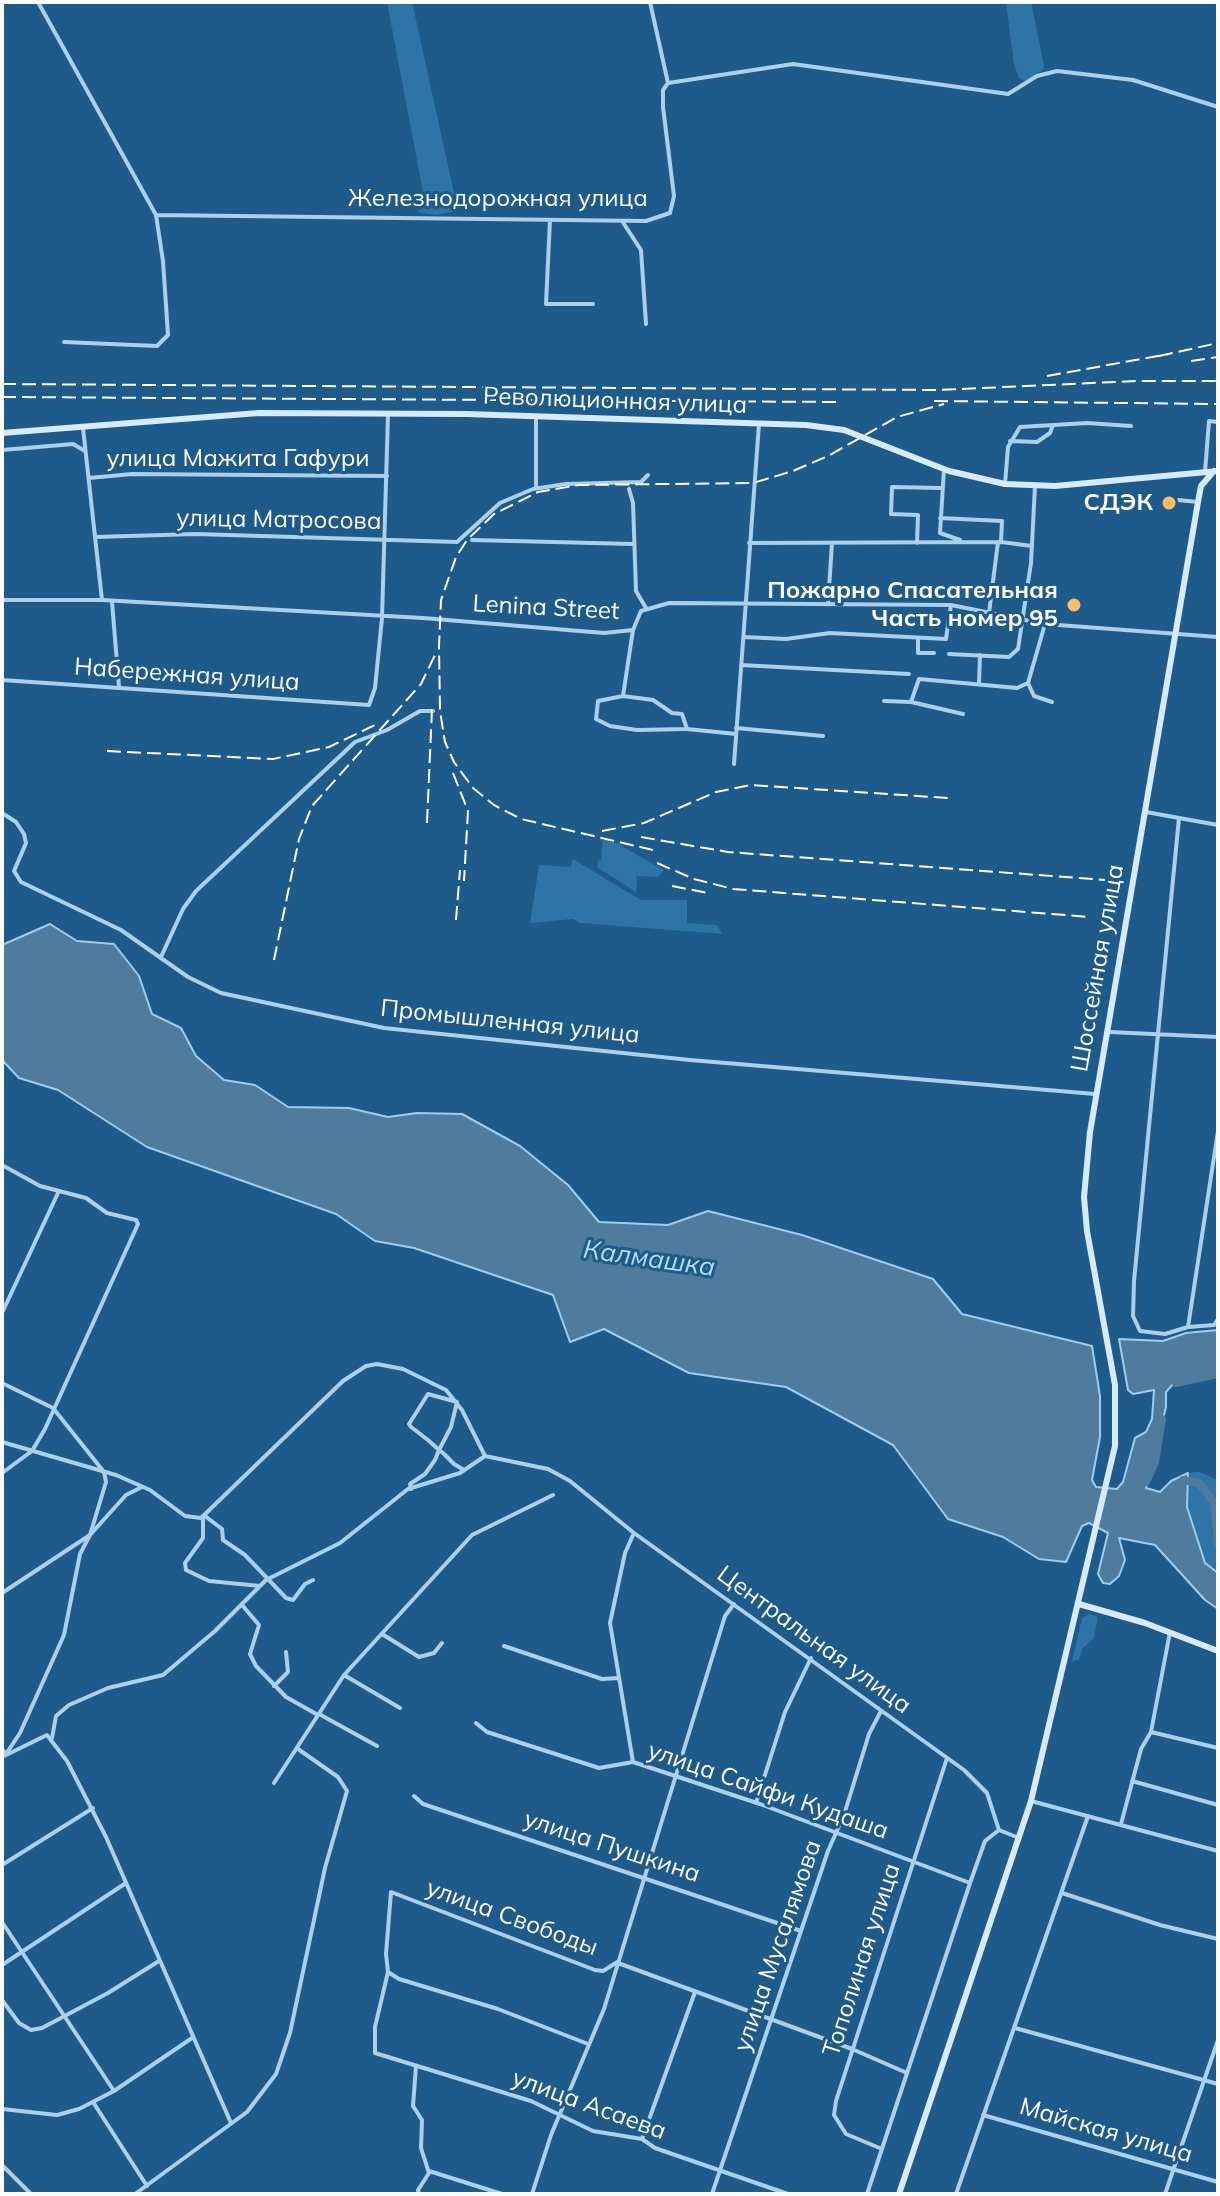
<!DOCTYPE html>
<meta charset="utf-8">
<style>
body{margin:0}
#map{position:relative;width:1220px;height:2196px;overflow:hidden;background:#1e5b8b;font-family:Mulish,sans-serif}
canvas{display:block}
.frame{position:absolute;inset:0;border:4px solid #fff;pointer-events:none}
</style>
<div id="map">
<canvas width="1220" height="2196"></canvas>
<div class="frame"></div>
</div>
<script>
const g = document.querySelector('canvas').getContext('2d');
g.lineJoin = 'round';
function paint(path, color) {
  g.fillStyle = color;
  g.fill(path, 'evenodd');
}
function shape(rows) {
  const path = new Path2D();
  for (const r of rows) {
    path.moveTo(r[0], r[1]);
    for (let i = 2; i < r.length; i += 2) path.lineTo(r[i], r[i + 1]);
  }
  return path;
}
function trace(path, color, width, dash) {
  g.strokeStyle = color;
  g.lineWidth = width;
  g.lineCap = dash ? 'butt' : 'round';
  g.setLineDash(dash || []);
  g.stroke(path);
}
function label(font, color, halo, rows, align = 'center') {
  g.font = font + ' Mulish,sans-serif';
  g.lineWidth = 6;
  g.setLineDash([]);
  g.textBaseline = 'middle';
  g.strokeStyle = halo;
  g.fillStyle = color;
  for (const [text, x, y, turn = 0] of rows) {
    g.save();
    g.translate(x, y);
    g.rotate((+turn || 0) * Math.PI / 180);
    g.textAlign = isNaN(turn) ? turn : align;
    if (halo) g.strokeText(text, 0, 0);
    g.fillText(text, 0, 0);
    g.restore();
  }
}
const green = shape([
 [387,2,412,2,458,211,435,215,417,212,425,203],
 [1006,2,1031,2,1044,65,1042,71,1026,81,1019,78,1014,64],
 [603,839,616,843,664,870,658,877,637,876,636,892,597,867,598,860,601,861],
 [573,859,641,900,687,900,687,923,717,925,722,934,580,923,573,919,530,923,539,865,571,867],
 [1199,1472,1218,1480,1218,1573,1205,1563,1187,1507,1188,1473],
 [1089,1614,1098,1617,1094,1638,1083,1648,1079,1659,1072,1662,1082,1618]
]);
const water = shape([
 [50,924,77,941,114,944,139,976,152,1014,181,1028,196,1056,224,1080,255,1085,288,1107,349,1108,388,1117,417,1113,462,1114,520,1146,568,1185,599,1222,668,1225,708,1211,802,1235,933,1279,962,1314,1092,1346,1100,1396,1100,1437,1092,1480,1096,1487,1117,1489,1123,1482,1135,1438,1146,1432,1152,1419,1154,1390,1133,1394,1128,1390,1119,1339,1163,1341,1186,1333,1218,1330,1218,1374,1174,1383,1166,1392,1166,1407,1146,1488,1160,1492,1171,1481,1188,1473,1187,1507,1205,1563,1218,1573,1218,1609,1205,1600,1155,1545,1119,1538,1125,1560,1119,1576,1110,1584,1103,1583,1098,1574,1108,1533,1089,1523,1082,1526,1066,1562,1039,1559,1003,1537,948,1519,893,1445,786,1387,689,1373,604,1329,570,1342,553,1295,414,1248,375,1241,336,1214,147,1147,58,1090,19,1078,2,1060,2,945,50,924]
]);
const river = shape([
 [1176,1383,1218,1374],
 [1146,1482,1155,1462,1162,1419],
 [1179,1484,1183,1480,1199,1483,1214,1502,1218,1543]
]);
const street = shape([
 [38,2,156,215,163,261,168,335,157,346,64,342],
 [650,2,668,83],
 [668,83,793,64,1008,94,1037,76,1057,71,1133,80,1218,107],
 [156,215,646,221,670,213,674,196,663,107,663,90,668,83],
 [550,220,546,304,593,304],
 [622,221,641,250,646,324],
 [83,428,102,600],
 [1010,441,1037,442,1050,433,1053,425],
 [2,450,73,444,85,451],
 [944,469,940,533,960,540],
 [1205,472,1209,421,1218,422],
 [89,478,132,474,387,476],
 [1005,484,1008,447,1020,427,1087,423,1131,426],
 [536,488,536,417],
 [629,489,633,503,636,591,646,608],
 [1178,500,1198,502],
 [95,537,196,534,457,542,500,503,533,489,566,484,641,482,648,475],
 [472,540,633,544],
 [1001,542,1032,546],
 [749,543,1001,542,1002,521,940,518],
 [917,543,918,515,891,514,892,487,941,488],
 [2,600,102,600,423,618,604,633,633,630,641,611,669,603,951,605,1045,624,1218,637],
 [112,602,119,687],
 [828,604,832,543],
 [989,613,998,542],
 [633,630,623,696,653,700,672,713,682,714,687,729,736,734],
 [744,637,786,639,830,633,946,639,951,605],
 [918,638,918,653,934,653],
 [949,654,1009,657,1018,649,1031,563,1035,486],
 [741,665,909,674],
 [2,680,369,705,375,688,382,618,388,414],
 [1028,683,1034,696,1052,702],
 [979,684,980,655],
 [623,696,598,701,596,719,610,726,637,730,686,729],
 [884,701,911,702,919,679,1017,688,1028,683,1045,624],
 [911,702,963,714],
 [736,728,823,736],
 [734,764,759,424],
 [1146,812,1218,825],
 [2,813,16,822,24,834,26,843,14,871,21,882,121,930,188,977,221,993,384,1028,690,1060,1095,1094],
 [1179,818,1134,1281,1133,1316,1140,1331,1165,1334,1188,1327,1218,1131],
 [161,957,183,909,196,891,355,742,387,730,420,711,433,711],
 [1109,1032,1218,1037],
 [2,1165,40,1186,86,1198,107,1213,136,1220,138,1224,45,1429,32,1451,2,1473],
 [2,1313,58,1193],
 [1188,1327,1214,1325,1218,1319],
 [2,1383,53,1408,104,1472,106,1482,90,1535,2,1593],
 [2,1442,116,1475,150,1490,185,1516,201,1518,343,1381,366,1366,377,1364,403,1369,446,1390,462,1410,485,1456],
 [485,1456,548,1469,570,1481,634,1533,964,1770,987,1793,999,1830,1019,1838],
 [411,1489,410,1484,425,1474,435,1460,439,1450,451,1427,457,1402,428,1394,409,1424,411,1427,428,1440,439,1450,443,1453,454,1464,464,1470],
 [205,1516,222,1529,223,1540,245,1555,286,1598,293,1600,305,1584,313,1580],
 [203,1517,203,1538,185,1563,186,1570,209,1581,260,1586],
 [242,1605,259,1625,250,1654,256,1666,286,1697,318,1715],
 [382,1634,419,1657,434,1653,442,1643],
 [504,1646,602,1679,619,1678],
 [344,1675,400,1708],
 [274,1686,288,1672,286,1652],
 [319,1714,377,1746],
 [476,1723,487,1732,599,1768,633,1762,760,1804,970,1883,985,1841,999,1830],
 [1151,1732,1170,1632],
 [1151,1732,1218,1748],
 [52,1738,56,1716,69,1705,108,1688,163,1675,215,1631,266,1580,340,1543,408,1489,460,1473,485,1456],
 [2,1749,6,1754,20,1733,64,1635,80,1554,90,1535,126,1495,142,1487],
 [2,1757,47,1735,67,1761,106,1837,231,2123],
 [633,1762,610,1623,625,1553,634,1533],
 [1132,1781,1218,1805],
 [274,1783,344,1675,472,1535,553,1495],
 [414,1796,423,1804,801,1931],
 [1031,1801,1218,1851],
 [756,1803,785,1712,811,1658],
 [1121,1824,1141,1749,1151,1732],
 [2,1865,93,1808],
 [1062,1893,1160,1925,1218,1939],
 [2,1922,114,2091],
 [619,1961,603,1971,595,1970,391,1892,386,1954,388,1972,375,2027,375,2053,531,2101,593,2131,642,2139,655,2148,788,2194],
 [618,1963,852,2049,907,2073],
 [2,1965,126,1883],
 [388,1972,399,1979,498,2009,588,2044],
 [2,2000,19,2023,31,2030,42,2028,108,1993,159,1961],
 [1015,2028,1218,2084],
 [416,2066,413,2106,422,2120,421,2148,429,2173,418,2190,419,2194],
 [93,2102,147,2186],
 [2,2109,57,2115,79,2109,114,2091,192,2038],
 [983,2115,1218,2182],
 [642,2139,695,1992],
 [882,2149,846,2134,834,2115,836,2101,947,1758],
 [2,2165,31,2194],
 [429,2171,502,2194],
 [135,2194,247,2112,276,2074,290,2033,325,1868,347,1791,338,1777,298,1749],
 [532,2194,551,2135,604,2009,725,1616,734,1604],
 [712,2194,828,1851,844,1815,869,1734,881,1711],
 [867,2194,970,1883],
 [956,2194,1088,1816],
 [1165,2194,1218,2040]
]);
const secondary = shape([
 [2,433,259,413,466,414,806,425,844,430,949,471,1005,484,1055,486,1218,471],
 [1079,1604,1145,1623,1218,1651],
 [899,2194,1031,1801,1115,1446,1115,1385,1087,1231,1084,1197,1090,1132,1198,502,1201,486,1214,471]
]);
const rail = shape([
 [1159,356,1218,343],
 [1191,361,1218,357],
 [1047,376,1169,354],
 [2,384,938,390,1137,381,1218,381],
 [2,397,838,402],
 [934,401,1218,404],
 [107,751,273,759,329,747,375,725],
 [453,773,468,811,464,881],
 [427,823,432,709],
 [602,831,644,823,716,792,751,785,948,798],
 [641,837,728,852,1105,880],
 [653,850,521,819,494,805,473,788,454,762,445,742,440,711,439,646,441,600,456,557,467,540,494,514,538,492,579,485,753,483,793,471,828,456,897,417,944,404],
 [657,863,694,879,733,889,1090,917],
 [672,886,708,893],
 [456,920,460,870],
 [274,960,299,839,312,806,421,684,435,655]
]);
const markers = [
 [1169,503,8,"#fbbe69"],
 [1074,605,8,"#fbbe69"]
];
const streetNames = [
 ["Железнодорожная улица",498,199],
 ["Революционная улица",615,401,2],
 ["улица Мажита Гафури",238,459],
 ["улица Матросова",279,520,1],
 ["Lenina Street",546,608,3],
 ["Набережная улица",187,675,4],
 ["Шоссейная улица",1098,968,-80],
 ["Промышленная улица",510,1022,6],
 ["Центральная улица",814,1640,36],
 ["улица Сайфи Кудаша",768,1791,19],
 ["улица Пушкина",612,1847,18],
 ["улица Свободы",512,1918,20],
 ["улица Мусалямова",778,1946,-71],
 ["Тополиная улица",862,1960,-72],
 ["улица Асаева",589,2105,20],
 ["Майская улица",1106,2131,16]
];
const poiNames = [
 ["СДЭК",1153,503],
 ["Пожарно Спасательная",1058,591],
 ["Часть номер 95",1058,619]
];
const waterNames = [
 ["Калмашка",649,1259,8]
];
paint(green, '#2e74a7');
paint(water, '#4f7b9d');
trace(water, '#9dcdee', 2);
trace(river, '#4f7b9d', 8);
trace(street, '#aad0ec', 4);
trace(secondary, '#d6eaf9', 6);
trace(rail, '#fff', 2, [14, 6]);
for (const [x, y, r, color] of markers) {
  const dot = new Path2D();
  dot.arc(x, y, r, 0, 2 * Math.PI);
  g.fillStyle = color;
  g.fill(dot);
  trace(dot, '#1e5b8b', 3);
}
label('24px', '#fff', '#1e5b8b', streetNames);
label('bold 24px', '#fff', '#1e5b8b', poiNames, 'right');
label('italic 26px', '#b6daf3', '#1e5b8b', waterNames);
</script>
